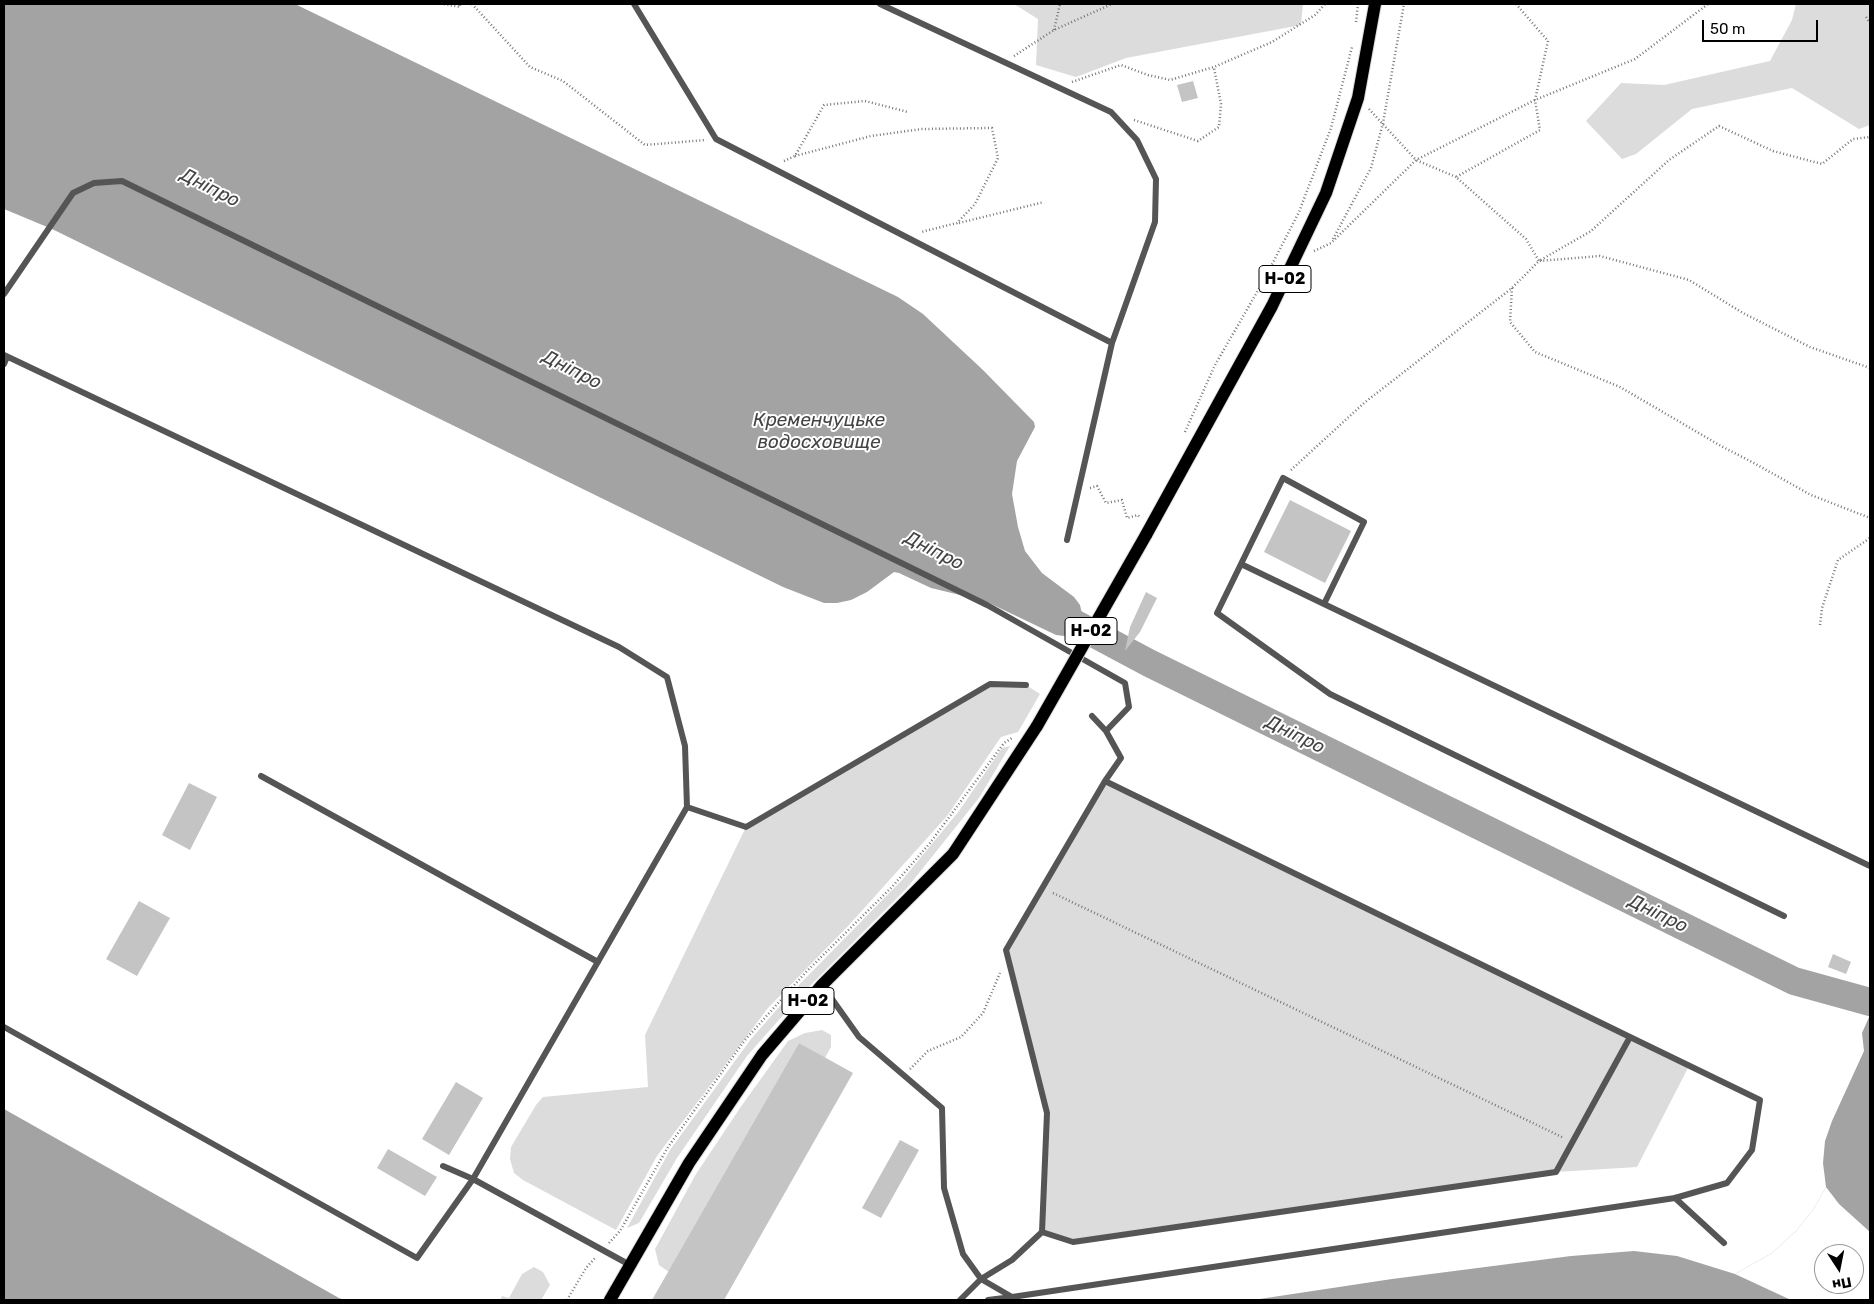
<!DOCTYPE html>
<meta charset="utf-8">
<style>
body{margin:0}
#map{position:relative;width:1874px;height:1304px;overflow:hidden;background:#fff;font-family:Rubik,sans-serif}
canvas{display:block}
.frame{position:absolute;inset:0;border:5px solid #000;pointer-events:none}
.north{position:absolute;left:1814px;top:1244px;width:50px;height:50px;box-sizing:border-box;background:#fff;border:1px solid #999;border-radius:50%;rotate:169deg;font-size:14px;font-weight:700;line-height:20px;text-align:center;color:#000}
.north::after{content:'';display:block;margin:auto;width:18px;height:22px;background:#000;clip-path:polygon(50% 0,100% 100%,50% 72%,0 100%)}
.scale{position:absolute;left:1702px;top:20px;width:116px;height:22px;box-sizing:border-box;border:2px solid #000;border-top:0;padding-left:6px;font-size:15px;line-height:18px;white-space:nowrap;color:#000;-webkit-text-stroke:4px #fff;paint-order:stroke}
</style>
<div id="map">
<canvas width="1874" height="1304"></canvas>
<div class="frame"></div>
<div class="north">Пн</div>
<div class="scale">50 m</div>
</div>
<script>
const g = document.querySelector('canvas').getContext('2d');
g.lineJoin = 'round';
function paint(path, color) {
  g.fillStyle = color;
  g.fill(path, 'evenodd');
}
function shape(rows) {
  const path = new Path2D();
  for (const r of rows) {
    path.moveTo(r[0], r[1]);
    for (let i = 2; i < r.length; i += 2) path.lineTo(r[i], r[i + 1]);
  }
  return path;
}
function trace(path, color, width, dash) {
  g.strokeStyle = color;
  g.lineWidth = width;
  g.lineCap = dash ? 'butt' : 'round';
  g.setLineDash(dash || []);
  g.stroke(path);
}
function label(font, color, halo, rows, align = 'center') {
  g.font = font + ' Rubik,sans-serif';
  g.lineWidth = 4;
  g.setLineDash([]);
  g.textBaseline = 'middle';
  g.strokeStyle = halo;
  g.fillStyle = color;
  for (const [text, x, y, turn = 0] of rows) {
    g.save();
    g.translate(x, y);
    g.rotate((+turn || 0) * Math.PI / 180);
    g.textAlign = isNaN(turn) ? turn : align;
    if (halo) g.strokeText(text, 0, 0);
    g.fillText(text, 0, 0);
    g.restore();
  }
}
const green = shape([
 [1014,4,1303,4,1301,25,1126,58,1076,77,1036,65,1038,19],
 [1796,4,1870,4,1870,125,1859,129,1792,88,1692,109,1636,154,1622,159,1586,121,1621,83,1664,85,1770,61,1792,20],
 [990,684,1026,685,1040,694,1018,732,1001,737,947,816,849,925,768,1008,657,1156,616,1230,523,1180,514,1173,510,1159,511,1147,536,1105,543,1097,648,1087,645,1035,746,827],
 [1010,746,979,798,907,888,799,997,747,1056,677,1158,639,1223,627,1228,670,1150,751,1039,793,991,903,879,959,811,1002,748],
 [1105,781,1689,1066,1637,1167,1556,1172,1073,1242,1042,1232,1047,1113,1006,950],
 [822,1030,831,1035,831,1047,825,1058,799,1043,669,1272,659,1265,655,1249,696,1174,740,1108,788,1041,805,1033],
 [534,1267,543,1272,550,1285,541,1300,500,1300,502,1296,509,1298,522,1274]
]);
const water = shape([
 [4,4,295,4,898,297,923,314,983,370,1034,422,1035,427,1017,461,1012,494,1018,527,1025,551,1042,573,1074,597,1080,605,1082,614,1078,624,1072,632,1064,636,1056,635,985,601,931,588,899,573,894,572,867,592,851,600,837,603,824,603,783,587,52,229,4,209],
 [1870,1015,1870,1300,1253,1300,1392,1279,1571,1256,1634,1251,1677,1256,1735,1274,1772,1253,1796,1231,1813,1210,1826,1187,1823,1163,1825,1141,1832,1121,1864,1051,1862,1033],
 [1824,1254,1854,1254,1854,1284,1824,1284],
 [4,1109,339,1298,344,1300,4,1300]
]);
const pier = shape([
 [1826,1187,1839,1204,1870,1232,1870,1300,1791,1300,1735,1274,1772,1253,1796,1231,1813,1210],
 [1824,1254,1854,1254,1854,1284,1824,1284]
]);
const river = shape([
 [1044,607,1149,663,1794,981,1870,1002]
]);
const building = shape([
 [1193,81,1198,98,1182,102,1177,85],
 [1290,500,1351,531,1325,583,1264,552],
 [1146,592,1157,598,1140,632,1125,651,1130,627],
 [189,783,217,797,190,850,162,835],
 [139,901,170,918,137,976,106,959],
 [1833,954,1851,962,1846,974,1828,967],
 [799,1043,853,1073,724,1300,652,1300],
 [456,1082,483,1098,449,1155,422,1139],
 [900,1140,919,1150,881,1218,862,1208],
 [388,1149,437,1177,425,1196,377,1168]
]);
const path = shape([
 [444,4,460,7,460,4],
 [472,4,530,67,563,81,645,145,705,140],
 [1516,4,1548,41,1535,100,1540,130,1456,177,1526,239,1539,261,1591,231,1669,160,1719,126,1773,151,1822,164,1853,139,1870,137],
 [1866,17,1870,23],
 [1356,22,1358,4],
 [1054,30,1060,4],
 [1014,56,1054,30,1112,4],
 [1072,82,1121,65,1148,75,1170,80,1214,67,1272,42,1315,15,1325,4],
 [1369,109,1416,160,1456,177],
 [1134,120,1198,141,1219,127,1221,104,1214,68],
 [795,156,871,136,922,129,992,128,998,158,975,204,957,223,921,232],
 [784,161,795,156,824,105,865,101,908,112],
 [959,223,1044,202],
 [1333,239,1371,168,1383,123,1404,4],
 [1314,251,1331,243,1416,160,1535,100,1635,59,1708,4],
 [1512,288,1510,322,1535,352,1620,387,1721,446,1752,462,1811,495,1870,518],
 [1185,432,1215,365,1264,280,1299,212,1331,128,1352,47],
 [1291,470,1364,403,1512,288,1539,261,1600,256,1689,280,1743,313,1810,347,1870,368],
 [1090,488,1097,486,1106,503,1122,500,1127,518,1138,515,1140,518],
 [1820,625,1822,608,1838,560,1870,538],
 [1053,893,1564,1138],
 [910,1069,928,1051,961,1037,983,1013,1000,973],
 [609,1243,620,1231,668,1147,745,1040,806,972,892,887,930,843,1004,743,1012,738],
 [567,1300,586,1268,595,1258]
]);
const service = shape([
 [634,4,716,139,1112,343],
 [880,4,1111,112,1137,140,1156,179,1155,222,1112,343,1067,540],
 [4,294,73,193,94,183,122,181,987,605,1125,683,1129,707,1106,731],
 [4,355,619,647,667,677,685,746,687,807,473,1179,630,1265],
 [4,364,7,357],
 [1241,564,1217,613,1330,694,1784,916],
 [1324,604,1364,522,1283,478,1241,564,1324,604,1870,866],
 [1092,716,1106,731,1121,758,1105,781],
 [261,776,598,962],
 [687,807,746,827,990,684,1026,685],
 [822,985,859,1037,942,1108,944,1188,963,1254,981,1279,1012,1297,1675,1198,1727,1183,1752,1150,1760,1100,1630,1037,1105,781,1006,950,1047,1113,1042,1232,1073,1242,1556,1172,1630,1037],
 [4,1027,417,1258,473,1179,443,1166],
 [1675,1198,1724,1243],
 [960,1300,981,1279,1012,1260,1042,1232],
 [988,1300,1012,1297]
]);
const primary = shape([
 [1146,535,1272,306,1326,193,1358,98,1375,4],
 [610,1300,689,1163,762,1055,822,985,953,854,1037,726]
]);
const primaryBridge = shape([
 [1037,726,1146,535]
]);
const shields = [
 [1285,279,52],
 [1091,631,52],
 [808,1001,52]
];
const shieldNames = [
 ["Н-02",1285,279],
 ["Н-02",1091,631],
 ["Н-02",808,1001]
];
const waterNames = [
 ["Дніпро",210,188,27],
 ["Дніпро",572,370,27],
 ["Кременчуцьке",819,421],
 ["водосховище",819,443],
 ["Дніпро",934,551,27],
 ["Дніпро",1295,735,26],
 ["Дніпро",1658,914,26]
];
paint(green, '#dcdcdc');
paint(water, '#a3a3a3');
paint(pier, '#fff');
trace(river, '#a3a3a3', 28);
paint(building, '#c4c4c4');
trace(primary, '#dbdbdb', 14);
trace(path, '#777', 2.5, [1, 2.5]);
trace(service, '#555', 6);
trace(primary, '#000', 12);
trace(primaryBridge, '#dbdbdb', 14, []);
trace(primaryBridge, '#000', 12);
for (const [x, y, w] of shields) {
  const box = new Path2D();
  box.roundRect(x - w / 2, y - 13.5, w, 27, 4);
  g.fillStyle = '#fff';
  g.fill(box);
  trace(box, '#000', 1);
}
label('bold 16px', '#000', null, shieldNames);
label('italic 19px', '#444', '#fff', waterNames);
</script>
